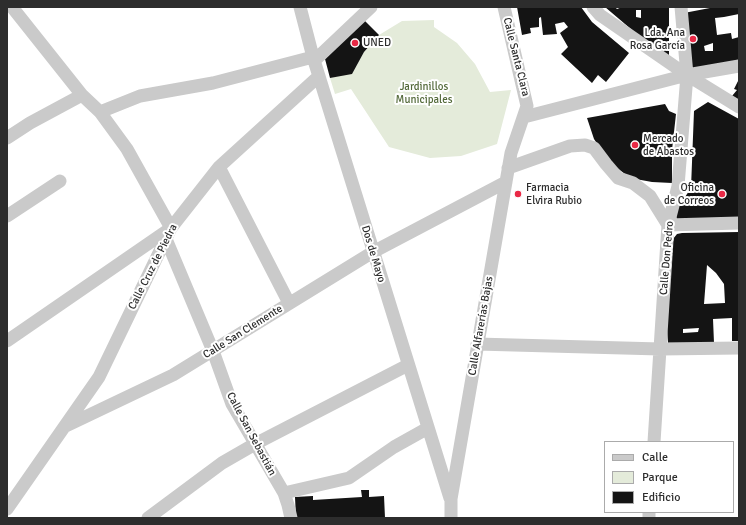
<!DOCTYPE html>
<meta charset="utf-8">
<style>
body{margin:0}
#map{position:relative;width:746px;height:525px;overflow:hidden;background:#fff;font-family:Signika,sans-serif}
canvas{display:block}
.frame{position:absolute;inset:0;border:8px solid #2d2d2d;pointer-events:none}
.legend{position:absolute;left:604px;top:441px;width:130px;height:72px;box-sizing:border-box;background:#fff;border:1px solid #ababab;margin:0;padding:5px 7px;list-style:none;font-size:12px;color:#2d2d2d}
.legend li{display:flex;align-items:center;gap:8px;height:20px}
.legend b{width:20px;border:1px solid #ababab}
</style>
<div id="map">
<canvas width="746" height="525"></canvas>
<div class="frame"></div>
<ul class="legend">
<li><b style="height:5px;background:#cacaca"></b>Calle</li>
<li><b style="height:11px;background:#e4ebda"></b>Parque</li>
<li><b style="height:11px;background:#141414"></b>Edificio</li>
</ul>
</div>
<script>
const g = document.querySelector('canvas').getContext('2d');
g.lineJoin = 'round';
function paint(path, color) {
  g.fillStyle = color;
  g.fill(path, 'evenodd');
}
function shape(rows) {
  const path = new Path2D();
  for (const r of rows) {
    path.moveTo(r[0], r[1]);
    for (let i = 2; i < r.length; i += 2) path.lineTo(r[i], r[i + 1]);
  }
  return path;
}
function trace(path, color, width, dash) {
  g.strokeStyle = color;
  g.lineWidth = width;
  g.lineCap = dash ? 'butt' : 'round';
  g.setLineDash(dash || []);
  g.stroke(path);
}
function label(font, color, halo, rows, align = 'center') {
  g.font = font + ' Signika,sans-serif';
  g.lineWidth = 4;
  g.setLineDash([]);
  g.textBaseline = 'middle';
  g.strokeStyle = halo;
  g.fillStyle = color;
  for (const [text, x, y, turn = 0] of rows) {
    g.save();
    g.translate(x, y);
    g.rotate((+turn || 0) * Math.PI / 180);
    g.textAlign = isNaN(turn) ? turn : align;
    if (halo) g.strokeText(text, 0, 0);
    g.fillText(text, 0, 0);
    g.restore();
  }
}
const green = shape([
 [434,20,434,27,457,43,475,64,490,92,511,90,497,144,461,156,430,158,389,147,351,89,335,94,330,78,352,73,364,52,379,35,402,21]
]);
const building = shape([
 [517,7,581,7,592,22,629,53,606,82,598,75,592,83,561,54,568,47,560,33,568,27,564,22,555,24,557,34,543,35,541,17,539,18,539,27,530,28,531,33,522,35],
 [605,7,615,7,617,9,622,7,669,7,669,56,665,58],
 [636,10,641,10,641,18,636,17],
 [715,7,739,7,739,14,724,17,715,18,717,35,731,33,732,39,739,37,739,63,690,70,684,13],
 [713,43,713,51,705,51,704,46],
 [361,17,379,35,364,52,352,74,330,78,325,59],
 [739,79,739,100,732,96,737,90,734,89],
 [708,102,739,119,739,219,677,220,675,212,691,188,694,111],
 [665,104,669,111,676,114,672,150,672,183,652,182,630,178,616,167,605,156,594,139,587,118],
 [739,232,739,341,732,341,732,318,713,319,714,343,668,343,667,329,673,239,677,234,682,233],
 [707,265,716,273,724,284,725,303,704,304],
 [699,328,698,332,683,333,683,329],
 [361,490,369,490,369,497,384,496,385,518,296,518,295,497,313,496,313,500,362,497]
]);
const minor = shape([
 [300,7,313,57,450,498],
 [593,7,600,15,687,75,739,107],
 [314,61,371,7],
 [100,112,140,96,213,83,313,57],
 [524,117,687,75,739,66],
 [7,138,30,123,82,95],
 [219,167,289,303],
 [508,168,570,146,585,145,594,148,606,164,618,178,633,183,650,196,668,225,739,223],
 [7,216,60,181],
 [166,239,213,351,232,404,284,493,288,505,291,518],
 [7,341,171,228,127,149,100,112,82,95,12,7],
 [477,344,660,349,739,348],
 [66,426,173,375,373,252,506,182],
 [654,442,668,225,678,186,687,75,681,7],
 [284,493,349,478,394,447,428,428],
 [7,509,99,377,171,228,219,167,319,76],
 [148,518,222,463,255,444,408,365],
 [451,518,451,499,511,153,527,106,504,7],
 [649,518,649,512]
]);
const markers = [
 [693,39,4,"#e92946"],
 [355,43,4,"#e92946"],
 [635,145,4,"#e92946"],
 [518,194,4,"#e92946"],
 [722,194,4,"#e92946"]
];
const poiNames = [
 ["Lda. Ana",685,33,"right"],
 ["Rosa García",685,46,"right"],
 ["UNED",363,43],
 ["Mercado",643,139],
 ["de Abastos",643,152],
 ["Farmacia",526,188],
 ["Elvira Rubio",526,201],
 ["Oficina",714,188,"right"],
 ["de Correos",714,201,"right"]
];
const streetNames = [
 ["Calle Santa Clara",516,57,76],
 ["Dos de Mayo",373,254,73],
 ["Calle Don Pedro",667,258,-85],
 ["Calle Cruz de Piedra",153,267,-63],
 ["Calle Alfarerías Bajas",481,326,-80],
 ["Calle San Clemente",243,332,-32],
 ["Calle San Sebastián",251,434,62]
];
const parkNames = [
 ["Jardinillos",424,87],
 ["Municipales",424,100]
];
paint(green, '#e4ebda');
paint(building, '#141414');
trace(minor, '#cacaca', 13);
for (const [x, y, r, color] of markers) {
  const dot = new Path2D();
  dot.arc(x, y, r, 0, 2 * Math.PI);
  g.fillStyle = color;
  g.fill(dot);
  trace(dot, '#fff', 1.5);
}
label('11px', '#2d2d2d', '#fff', poiNames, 'left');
label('11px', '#2d2d2d', '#fff', streetNames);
label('11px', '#536939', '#fff', parkNames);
</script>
